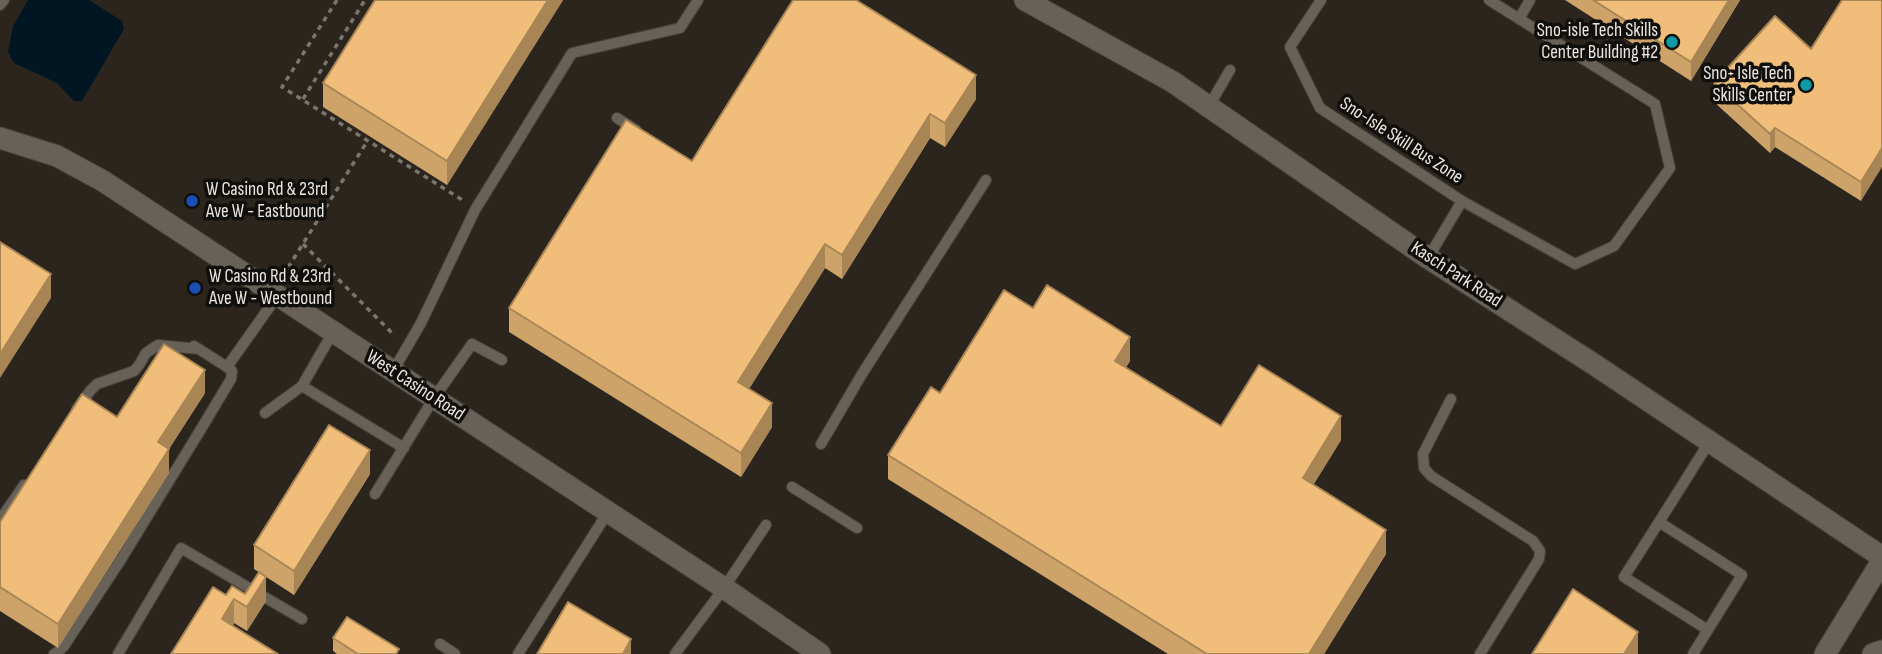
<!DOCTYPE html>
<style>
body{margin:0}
canvas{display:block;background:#2b251e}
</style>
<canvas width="1882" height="654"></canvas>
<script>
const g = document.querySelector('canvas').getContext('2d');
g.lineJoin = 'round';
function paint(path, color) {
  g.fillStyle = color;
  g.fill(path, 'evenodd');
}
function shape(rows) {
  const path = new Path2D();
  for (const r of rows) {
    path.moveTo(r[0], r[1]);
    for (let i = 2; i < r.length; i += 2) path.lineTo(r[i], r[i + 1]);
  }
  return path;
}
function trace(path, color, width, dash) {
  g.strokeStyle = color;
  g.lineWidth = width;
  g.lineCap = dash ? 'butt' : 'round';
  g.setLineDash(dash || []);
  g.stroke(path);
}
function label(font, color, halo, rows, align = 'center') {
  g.font = font + ' "Sofia Sans Condensed",sans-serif';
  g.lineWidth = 7;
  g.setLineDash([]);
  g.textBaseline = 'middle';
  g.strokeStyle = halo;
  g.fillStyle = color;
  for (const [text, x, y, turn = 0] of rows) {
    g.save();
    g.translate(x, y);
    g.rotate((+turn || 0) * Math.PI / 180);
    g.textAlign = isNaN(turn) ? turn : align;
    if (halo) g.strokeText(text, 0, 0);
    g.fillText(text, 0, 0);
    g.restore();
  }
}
const water = shape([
 [28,0,89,0,122,21,124,29,82,101,74,101,57,83,14,63,8,52,13,26]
]);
const path = shape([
 [337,0,282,87,464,201],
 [303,99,365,0],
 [303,244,395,336],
 [285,277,289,266,368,140]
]);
const lane = shape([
 [1321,0,1290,47,1320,108,1462,201,1575,264,1614,246,1670,168,1655,104,1489,0],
 [0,5,4,0],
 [1519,19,1530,0],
 [1209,106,1230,70],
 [617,118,636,130],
 [1428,258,1462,201],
 [194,346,227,367,278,295],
 [393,371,421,323,475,210,572,53,680,28,698,0],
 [302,386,404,448],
 [1451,399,1423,454,1424,468,1431,476,1533,541,1540,551,1539,559,1480,654],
 [77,409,90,391,97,384,134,371,139,365,146,353,158,345,199,349],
 [265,413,302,386,333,332],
 [821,444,862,374,986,180],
 [792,487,857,528],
 [375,494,434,398,472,344,502,360],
 [0,520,24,485],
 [1659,522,1624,577,1708,630],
 [440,644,455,654],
 [54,654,59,651,64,646,120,561,201,429,231,379,232,371,227,367],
 [118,654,181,548,302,619],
 [518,654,608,512],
 [675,654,724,588,766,525],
 [1693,654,1742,575,1659,522,1710,441]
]);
const street = shape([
 [1025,0,1173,82,1428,258,1595,365,1882,557]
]);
const secondary = shape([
 [0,138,57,156,103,181,724,588,820,654],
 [1825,654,1882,561],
 [1873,654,1882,651]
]);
const wall = shape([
 [563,0,447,185,323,107,323,83],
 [1565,0,1740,0,1691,81],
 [1882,0,1861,201,1775,147,1770,153,1714,102,1714,83,1811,49],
 [976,99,945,147,930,138,842,279,825,268,749,389,772,427,741,477,509,332,509,308,692,161],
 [1033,308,1130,361,1126,367,1221,426,1341,440,1313,485,1386,554,1324,654,1168,654,888,479,888,455,940,393],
 [205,393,169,449,169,473,58,648,0,611,0,522],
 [370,474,294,595,254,569,254,545],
 [226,595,266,601,247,631,234,623,233,626,171,654],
 [333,638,399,654,337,654,333,651]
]);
const shadedWall = shape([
 [548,0,563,0,447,185,447,161],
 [1729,0,1740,0,1691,81,1691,62],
 [976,75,976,99,945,147,945,123],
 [930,114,930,138,842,279,842,255],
 [1775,128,1775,147,1770,153,1770,134],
 [1882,148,1882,167,1861,201,1861,182],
 [825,244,825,268,738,406,738,382],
 [51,274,51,298,0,378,0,354],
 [1130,337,1130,361,1115,385,1115,361],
 [205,370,205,393,158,466,158,442],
 [772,403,772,427,741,477,741,453],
 [1341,416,1341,440,1303,502,1303,478],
 [169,449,169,473,58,648,58,624],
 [370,450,370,474,294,595,294,571],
 [1386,530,1386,554,1324,654,1309,654],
 [266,577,266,601,247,631,247,607],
 [234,599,234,623,222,643,222,619],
 [1638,632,1638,654,1624,654],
 [631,639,631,654,623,654]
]);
const building = shape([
 [375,0,548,0,447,161,323,83,375,0],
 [793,0,856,0,976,75,945,123,930,114,842,255,825,244,738,382,772,403,741,453,509,308,626,120,692,161,793,0],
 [1593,0,1729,0,1691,62,1593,0],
 [1842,0,1882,0,1882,148,1861,182,1775,128,1770,134,1714,83,1775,16,1811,49,1842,0],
 [0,242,51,274,0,354,0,242],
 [1047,285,1130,337,1115,361,1221,426,1259,365,1341,416,1303,478,1386,530,1309,654,1207,654,888,455,931,387,940,393,1004,290,1033,308,1047,285],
 [164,344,205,370,158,442,169,449,58,624,0,587,0,522,82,394,117,417,164,344],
 [329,425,370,450,294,571,254,545,329,425],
 [259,572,266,577,247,607,234,599,222,619,278,654,171,654,213,587,226,595,232,586,245,594,259,572],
 [1573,589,1638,632,1624,654,1532,654,1573,589],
 [568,602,631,639,623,654,537,654,568,602],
 [347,617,399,649,396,654,358,654,333,638,347,617]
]);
const markers = [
 [1672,42,7,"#0f9aa8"],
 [1806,85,7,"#0f9aa8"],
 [192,201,7,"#1a4fb4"],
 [195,288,7,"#1a4fb4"]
];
const poiNames = [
 ["Sno-isle Tech Skills",1658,31],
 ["Center Building #2",1658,53],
 ["Sno- Isle Tech",1792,74],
 ["Skills Center",1792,96],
 ["W Casino Rd & 23rd",206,190,"left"],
 ["Ave W - Eastbound",206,212,"left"],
 ["W Casino Rd & 23rd",209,277,"left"],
 ["Ave W - Westbound",209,299,"left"]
];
const streetNames = [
 ["Sno-Isle Skill Bus Zone",1401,141,33],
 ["Kasch Park Road",1456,275,33],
 ["West Casino Road",415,386,33]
];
paint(water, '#001622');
trace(lane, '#47423c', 12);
trace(street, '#47423c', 23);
trace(secondary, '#47423c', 23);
trace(path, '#7a756e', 3.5, [5, 5]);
trace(lane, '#676158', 10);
trace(street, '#676158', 21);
trace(secondary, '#676158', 21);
paint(wall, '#cea369');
paint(shadedWall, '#a88555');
paint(building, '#f0be7a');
trace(building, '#a88555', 2);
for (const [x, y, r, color] of markers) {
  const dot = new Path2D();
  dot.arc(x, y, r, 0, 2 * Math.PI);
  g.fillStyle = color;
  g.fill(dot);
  trace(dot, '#110f0b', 2.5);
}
label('19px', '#eae6e1', '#110f0b', poiNames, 'right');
label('19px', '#eae6e1', '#110f0b', streetNames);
</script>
